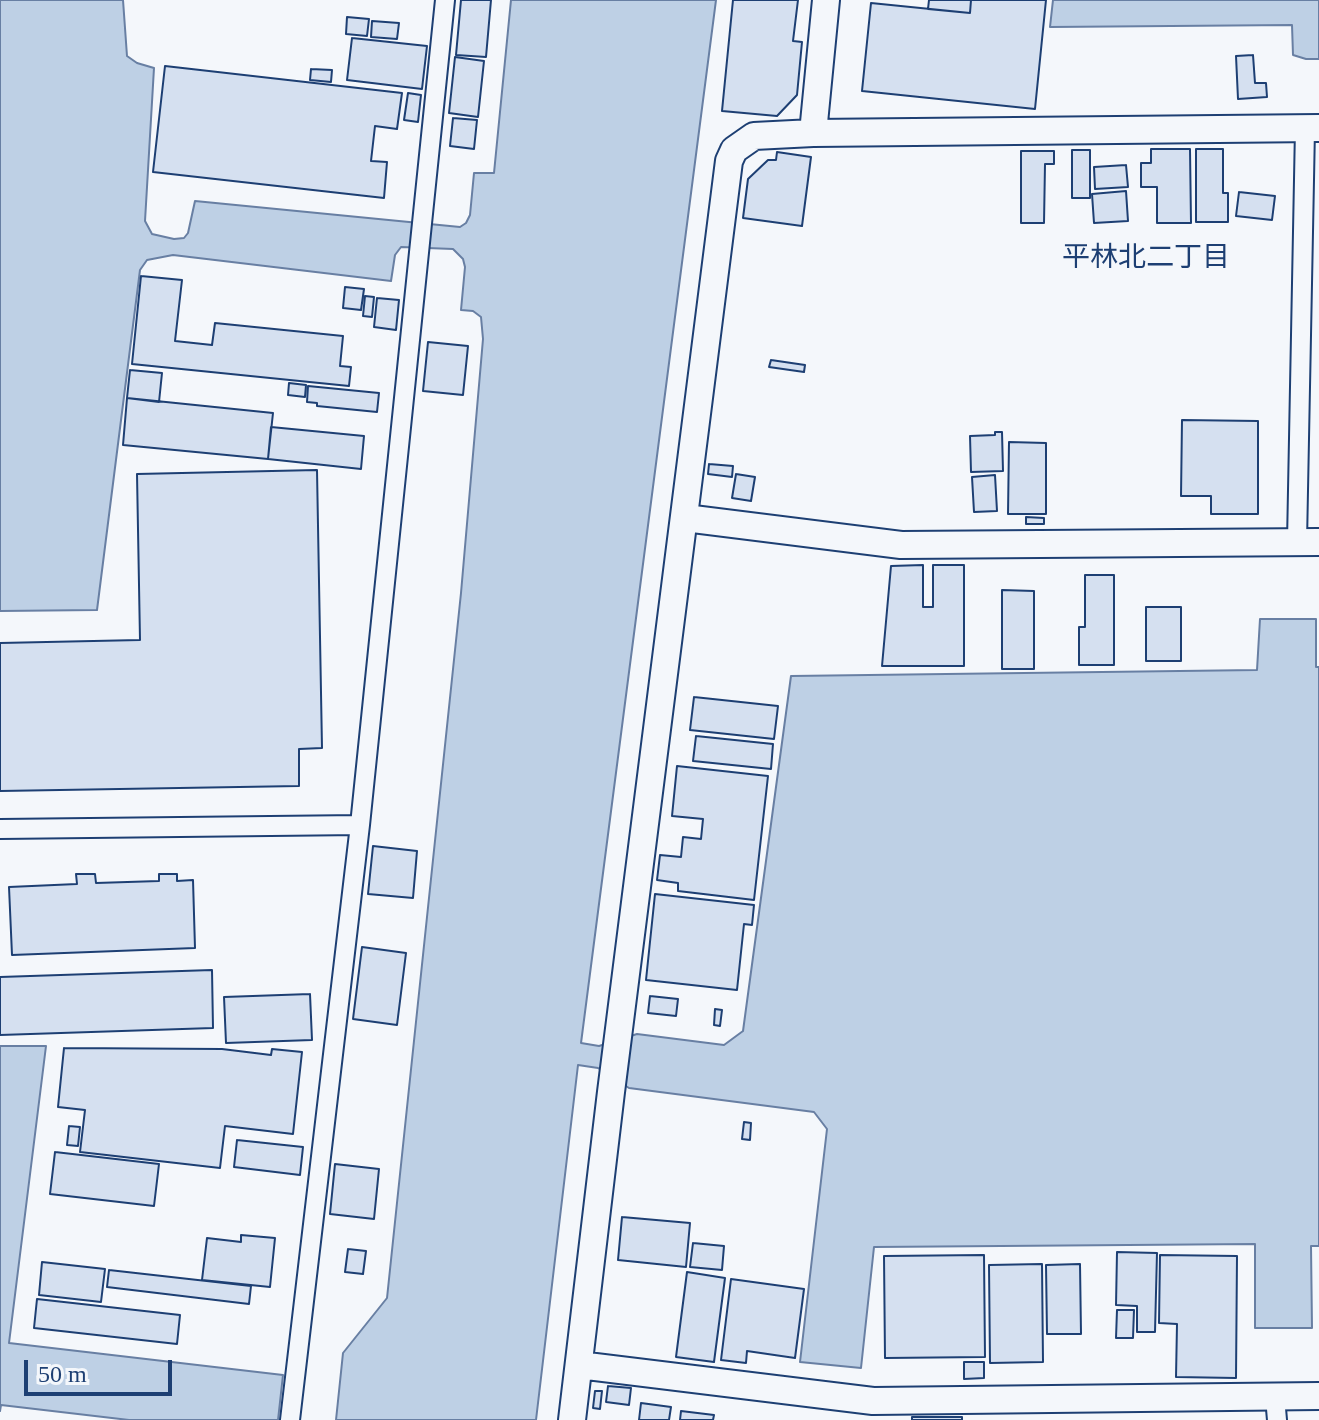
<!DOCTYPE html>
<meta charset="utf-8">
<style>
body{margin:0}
#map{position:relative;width:1319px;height:1420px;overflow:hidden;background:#f4f7fb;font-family:Georgia,serif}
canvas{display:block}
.scale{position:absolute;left:24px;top:1360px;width:148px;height:36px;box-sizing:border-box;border:4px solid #1d3f73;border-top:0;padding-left:10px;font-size:24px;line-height:28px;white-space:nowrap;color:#1d3f73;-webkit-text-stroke:6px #f4f7fb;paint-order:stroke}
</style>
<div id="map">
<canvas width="1319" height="1420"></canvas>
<div class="scale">50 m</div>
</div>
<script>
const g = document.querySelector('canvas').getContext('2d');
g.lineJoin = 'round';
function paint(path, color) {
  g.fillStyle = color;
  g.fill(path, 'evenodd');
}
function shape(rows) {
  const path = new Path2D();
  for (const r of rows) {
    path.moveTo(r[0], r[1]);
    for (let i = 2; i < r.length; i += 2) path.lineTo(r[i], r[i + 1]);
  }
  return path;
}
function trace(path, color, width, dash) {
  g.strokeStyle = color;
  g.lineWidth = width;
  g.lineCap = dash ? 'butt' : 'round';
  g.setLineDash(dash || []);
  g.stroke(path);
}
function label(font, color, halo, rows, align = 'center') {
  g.font = font + ' Georgia,"Noto Sans JP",serif';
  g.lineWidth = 6;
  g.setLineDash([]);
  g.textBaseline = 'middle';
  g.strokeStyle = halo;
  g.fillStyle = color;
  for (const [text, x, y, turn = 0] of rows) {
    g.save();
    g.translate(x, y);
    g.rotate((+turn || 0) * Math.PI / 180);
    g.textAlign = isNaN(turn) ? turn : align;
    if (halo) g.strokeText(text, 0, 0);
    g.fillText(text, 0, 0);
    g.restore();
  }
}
const water = shape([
 [0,0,123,0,127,56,137,63,154,68,145,221,152,234,174,239,184,238,188,233,195,201,460,227,466,223,470,215,474,173,494,173,511,0,716,0,581,1043,599,1046,637,1034,724,1045,743,1031,791,676,1257,670,1260,619,1316,619,1316,667,1319,667,1319,1246,1311,1246,1312,1328,1255,1328,1255,1244,874,1247,861,1368,800,1362,827,1129,814,1112,629,1088,598,1068,578,1065,536,1420,336,1420,343,1353,387,1298,461,593,483,339,481,317,473,311,461,310,465,267,463,259,453,249,401,247,395,255,391,281,173,255,147,260,140,270,97,610,0,611,0,0],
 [1053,0,1319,0,1319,59,1306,59,1293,55,1292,25,1050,27,1053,0],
 [0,1046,46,1046,9,1343,283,1375,278,1420,129,1420,1,1405,0,1411,0,1046]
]);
const building = shape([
 [461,0,491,0,486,57,456,55,461,0],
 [733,0,798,0,793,41,802,42,797,95,777,116,722,111,733,0],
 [929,0,971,0,970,13,928,9,929,0],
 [971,0,1046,0,1035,109,862,91,871,3,970,13,971,0],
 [347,17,369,19,367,36,346,34,347,17],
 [372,21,399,23,397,39,371,37,372,21],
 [352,38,427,46,422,89,347,80,352,38],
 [1253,55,1255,83,1266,83,1267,97,1238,99,1236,56,1253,55],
 [455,57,484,61,478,117,449,113,455,57],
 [165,66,402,93,397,129,375,126,371,161,387,162,384,198,153,172,165,66],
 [311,69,332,70,331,82,310,80,311,69],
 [408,93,421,95,418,122,404,120,408,93],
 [453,118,477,120,474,149,450,146,453,118],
 [1151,149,1190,149,1191,223,1157,223,1157,187,1141,187,1141,163,1151,163,1151,149],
 [1196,149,1223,149,1223,193,1228,193,1228,222,1196,222,1196,149],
 [1072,150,1090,150,1090,198,1072,198,1072,150],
 [1021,151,1054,151,1054,164,1045,164,1044,223,1021,223,1021,151],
 [777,152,811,157,802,226,743,218,748,179,768,160,776,160,777,152],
 [1126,165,1128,187,1095,189,1094,167,1126,165],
 [1126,191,1128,221,1094,223,1092,194,1126,191],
 [1239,192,1275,196,1272,220,1236,216,1239,192],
 [141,276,182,280,175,341,212,345,215,323,343,336,340,366,351,367,349,386,132,364,141,276],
 [345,287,364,289,361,310,343,308,345,287],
 [365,296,374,297,372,317,363,316,365,296],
 [377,298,399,300,396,330,374,327,377,298],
 [428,342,468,346,463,395,423,391,428,342],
 [771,360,805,365,804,372,769,367,771,360],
 [130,370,162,373,159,402,127,398,130,370],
 [289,383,306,385,305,397,288,395,289,383],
 [308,386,379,393,377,412,317,406,317,403,307,402,308,386],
 [127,398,273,413,268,459,123,445,127,398],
 [1182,420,1258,421,1258,514,1211,514,1211,496,1181,496,1182,420],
 [271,427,364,436,361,469,268,459,271,427],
 [995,432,1002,432,1003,471,971,472,970,436,995,435,995,432],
 [1009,442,1046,443,1046,514,1008,514,1009,442],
 [709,464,733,466,732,477,708,474,709,464],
 [317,470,322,748,299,749,299,786,0,791,0,643,140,640,137,474,317,470],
 [736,474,755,477,751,501,732,498,736,474],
 [995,475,997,511,974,512,972,477,995,475],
 [1026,517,1044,518,1044,524,1026,524,1026,517],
 [923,565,923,607,933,607,933,565,964,565,964,666,882,666,891,566,923,565],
 [1085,575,1114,575,1114,665,1079,665,1079,627,1085,627,1085,575],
 [1002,590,1034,591,1034,669,1002,669,1002,590],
 [1146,607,1181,607,1181,661,1146,661,1146,607],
 [694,697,778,706,774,739,690,730,694,697],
 [696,736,773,744,771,769,693,761,696,736],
 [677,766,768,776,754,900,678,891,678,883,657,880,660,855,681,857,683,837,701,839,703,819,672,816,677,766],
 [373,846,417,851,413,898,368,894,373,846],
 [76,874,95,874,96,883,159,881,159,874,177,874,177,881,193,880,195,948,12,955,9,887,77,884,76,874],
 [655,894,754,905,752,925,744,924,737,990,646,980,655,894],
 [362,947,406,953,397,1025,353,1019,362,947],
 [212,970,213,1028,0,1035,0,977,212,970],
 [310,994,312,1040,226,1043,224,997,310,994],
 [650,996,678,999,676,1016,648,1013,650,996],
 [715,1009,722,1010,720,1026,714,1025,715,1009],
 [64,1048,222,1049,271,1055,272,1049,302,1052,293,1134,225,1126,220,1168,80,1152,85,1110,58,1107,64,1048],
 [744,1122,751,1123,750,1140,742,1139,744,1122],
 [69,1126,80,1127,78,1146,67,1145,69,1126],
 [237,1140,303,1147,300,1175,234,1167,237,1140],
 [55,1152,159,1164,154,1206,50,1194,55,1152],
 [335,1164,379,1169,374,1219,330,1214,335,1164],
 [622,1217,690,1223,686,1267,618,1260,622,1217],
 [241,1235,275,1238,270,1287,202,1280,207,1238,241,1242,241,1235],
 [693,1243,724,1246,722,1270,690,1267,693,1243],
 [348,1249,366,1251,363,1274,345,1272,348,1249],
 [1117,1252,1157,1253,1155,1332,1137,1332,1137,1306,1116,1305,1117,1252],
 [984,1255,985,1357,885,1358,884,1256,984,1255],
 [1160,1255,1237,1256,1236,1378,1176,1377,1177,1324,1159,1323,1160,1255],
 [42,1262,105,1269,101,1302,39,1295,42,1262],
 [1042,1264,1043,1362,990,1363,989,1265,1042,1264],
 [1080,1264,1081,1334,1047,1334,1046,1265,1080,1264],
 [109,1270,251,1286,249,1304,107,1287,109,1270],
 [687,1272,725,1278,714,1362,676,1357,687,1272],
 [731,1279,804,1289,795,1358,747,1351,746,1363,721,1360,731,1279],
 [37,1299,180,1315,177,1344,34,1328,37,1299],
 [1117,1310,1134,1310,1133,1338,1116,1338,1117,1310],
 [964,1362,984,1362,984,1378,964,1379,964,1362],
 [608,1386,631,1388,629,1405,606,1402,608,1386],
 [595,1391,602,1391,600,1409,593,1408,595,1391],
 [641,1403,671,1407,669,1420,639,1420,641,1403],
 [681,1411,714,1415,713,1420,680,1420,681,1411],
 [912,1417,962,1417,962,1420,912,1420,912,1417]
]);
const street = shape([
 [1297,542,1305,128],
 [0,829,360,825],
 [1275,1397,1277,1420],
 [290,1420,360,825,445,0]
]);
const secondary = shape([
 [813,133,826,0],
 [685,518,901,545,1319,542],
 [579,1365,873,1401,1319,1396],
 [572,1420,611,1092,729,161,734,150,754,136,813,133,1319,128]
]);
const neighbourhoodNames = [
 ["平林北二丁目",1146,255]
];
paint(water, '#bed0e5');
trace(water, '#687fa3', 2);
paint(building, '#d5e0f0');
trace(building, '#1d3f73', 2);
trace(street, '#1d3f73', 22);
trace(secondary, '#1d3f73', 30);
trace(street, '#f4f7fb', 18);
trace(secondary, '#f4f7fb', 26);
label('28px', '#1d3f73', '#f4f7fb', neighbourhoodNames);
</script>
